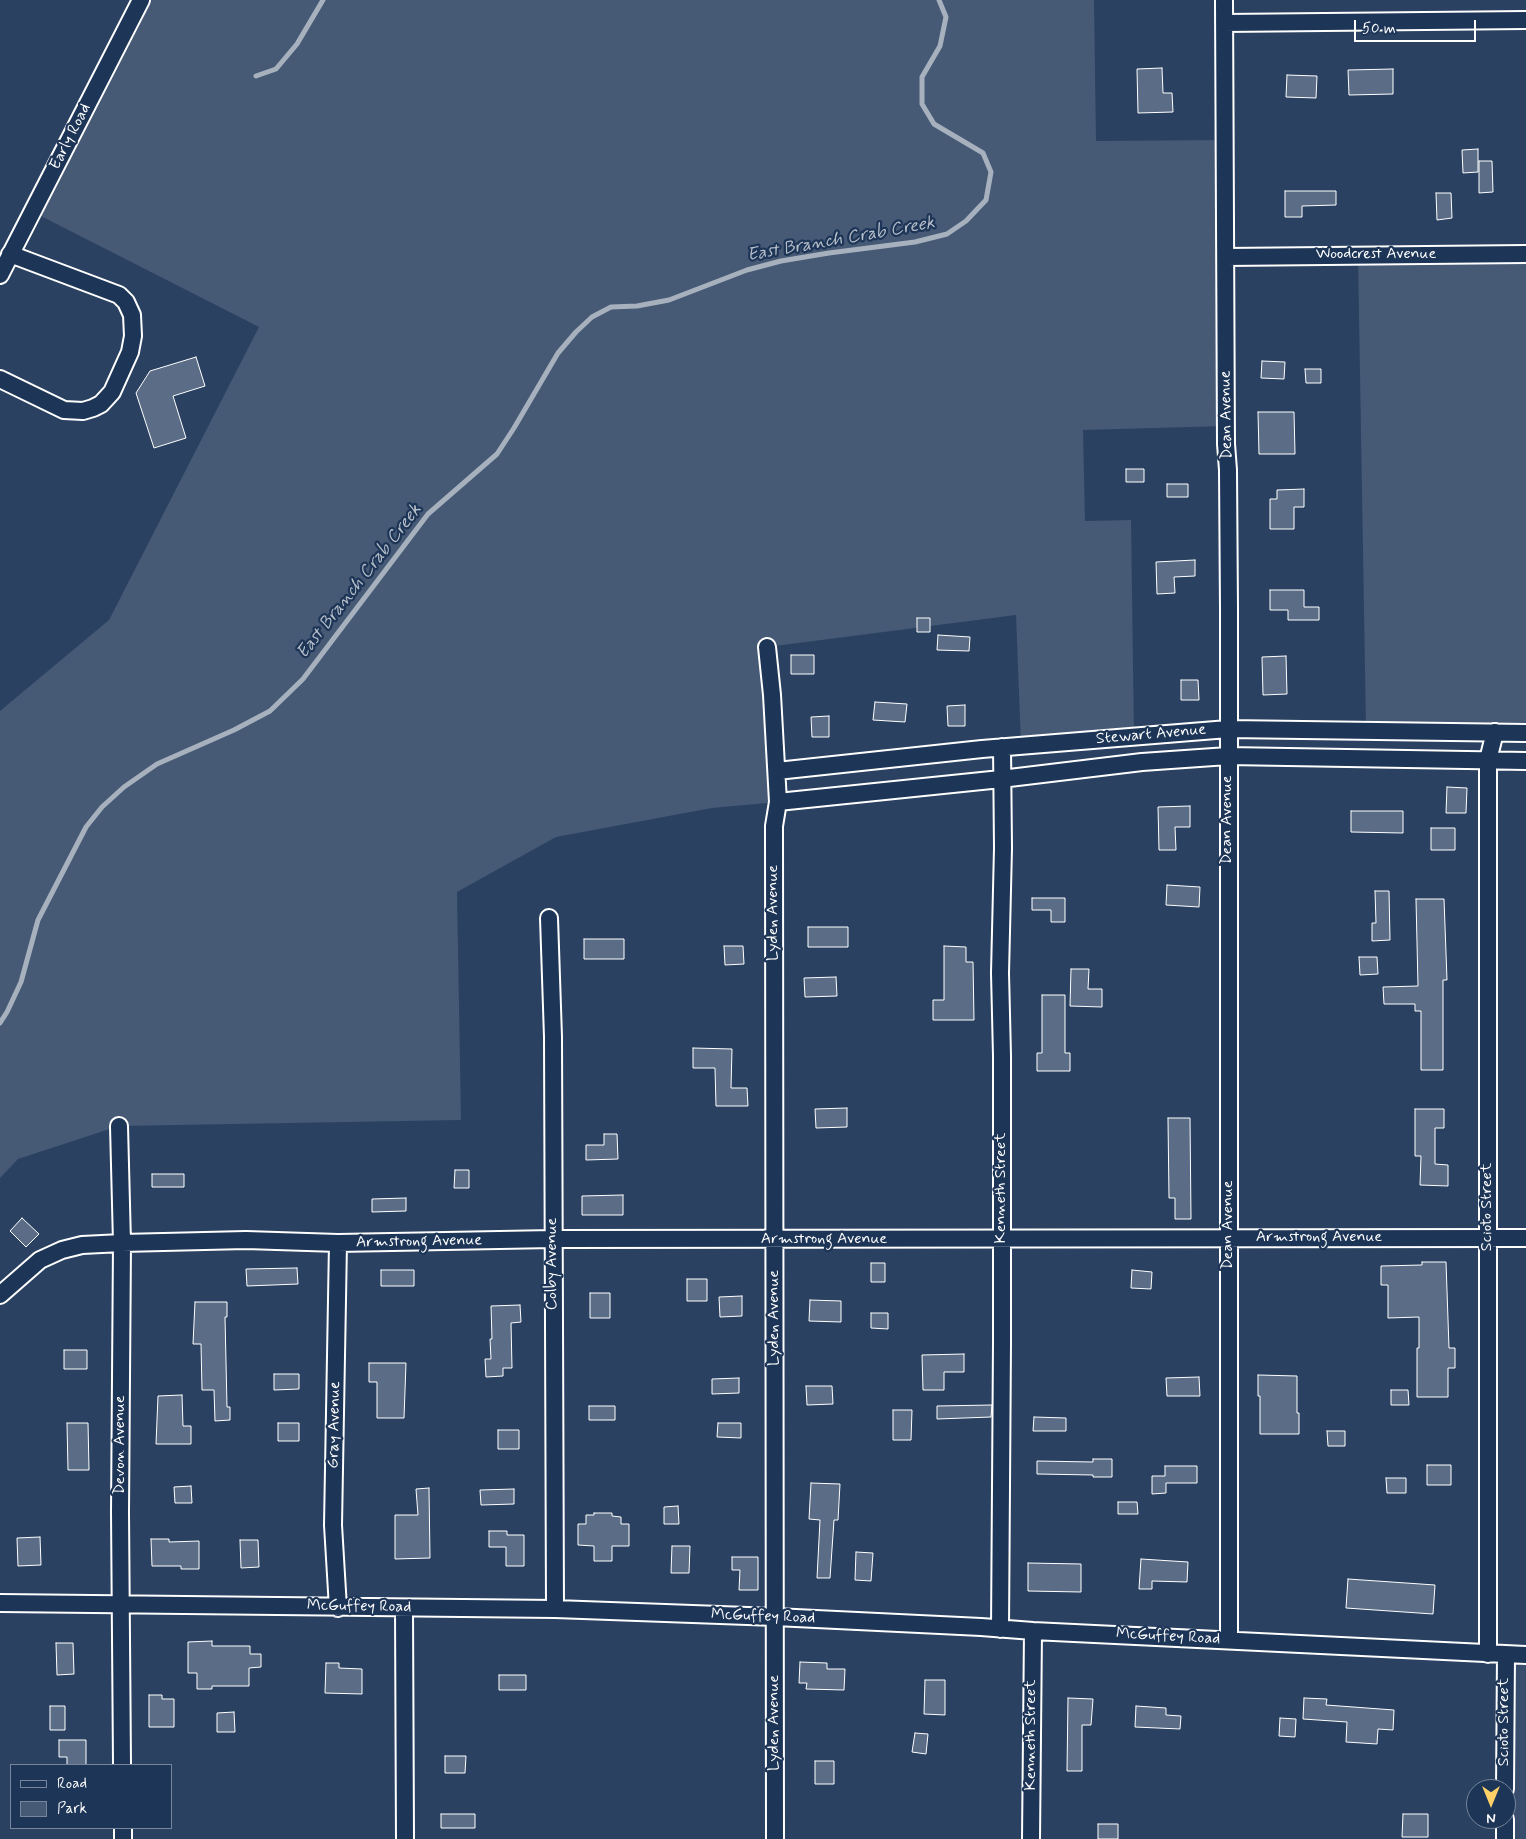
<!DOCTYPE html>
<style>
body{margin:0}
#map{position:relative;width:1526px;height:1839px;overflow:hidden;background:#2a4161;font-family:Mynerve,sans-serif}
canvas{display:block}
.legend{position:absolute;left:10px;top:1764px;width:162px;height:65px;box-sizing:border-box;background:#1d3557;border:1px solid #77869a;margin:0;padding:6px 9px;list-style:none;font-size:15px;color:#fff}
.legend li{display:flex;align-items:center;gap:10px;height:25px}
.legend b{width:25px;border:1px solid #77869a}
.north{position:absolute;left:1466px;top:1779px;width:50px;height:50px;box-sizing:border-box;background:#1d3557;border:1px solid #77869a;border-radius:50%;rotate:180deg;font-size:14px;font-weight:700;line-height:20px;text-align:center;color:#fff}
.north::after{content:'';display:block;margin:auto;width:18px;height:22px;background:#ffd166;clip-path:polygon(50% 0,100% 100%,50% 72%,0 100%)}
.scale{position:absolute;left:1354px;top:20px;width:122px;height:22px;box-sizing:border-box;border:2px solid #fff;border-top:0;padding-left:6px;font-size:15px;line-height:18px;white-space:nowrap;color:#fff;-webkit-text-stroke:4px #1d3557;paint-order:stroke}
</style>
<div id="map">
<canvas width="1526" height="1839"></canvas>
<ul class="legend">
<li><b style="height:6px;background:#1d3557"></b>Road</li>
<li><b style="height:14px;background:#465975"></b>Park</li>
</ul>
<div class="north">N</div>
<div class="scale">50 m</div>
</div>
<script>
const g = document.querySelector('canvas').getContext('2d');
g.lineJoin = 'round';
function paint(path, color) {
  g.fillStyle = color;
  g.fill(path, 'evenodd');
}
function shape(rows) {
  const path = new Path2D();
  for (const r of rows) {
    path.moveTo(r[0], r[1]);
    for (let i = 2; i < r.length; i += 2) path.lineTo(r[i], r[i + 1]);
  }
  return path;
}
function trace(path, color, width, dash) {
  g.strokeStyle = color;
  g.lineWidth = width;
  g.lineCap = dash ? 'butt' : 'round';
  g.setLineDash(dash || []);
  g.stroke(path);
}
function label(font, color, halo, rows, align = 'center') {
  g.font = font + ' Mynerve,sans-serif';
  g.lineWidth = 4.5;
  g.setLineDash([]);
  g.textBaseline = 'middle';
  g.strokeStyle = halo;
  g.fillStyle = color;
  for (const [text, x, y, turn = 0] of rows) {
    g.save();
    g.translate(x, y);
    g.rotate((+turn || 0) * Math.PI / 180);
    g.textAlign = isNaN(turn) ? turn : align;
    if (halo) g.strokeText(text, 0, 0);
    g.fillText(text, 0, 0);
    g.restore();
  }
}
const built = shape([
 [1506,1655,1526,1655,1526,1839,1505,1839]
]);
const green = shape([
 [141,0,1094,0,1096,141,1224,140,1226,426,1083,430,1085,521,1131,520,1134,736,1021,746,1016,615,767,647,778,802,712,808,556,837,457,892,461,1120,119,1126,18,1159,0,1178,0,711,109,620,259,327,33,212],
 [1526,254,1526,733,1366,730,1358,256]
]);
const stream = shape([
 [256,76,276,69,297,44,323,0],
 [0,1023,7,1012,21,982,38,920,86,827,102,807,124,787,157,764,234,730,270,711,303,679,428,514,497,454,514,428,558,353,576,332,592,317,611,307,637,306,669,300,747,270,781,261,829,253,915,242,947,234,966,221,986,200,991,172,983,153,934,124,922,104,922,77,940,46,946,17,939,0]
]);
const building = shape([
 [1162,68,1163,93,1172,93,1173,112,1138,113,1137,69,1162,68],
 [1393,69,1393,94,1349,95,1348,70,1393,69],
 [1287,75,1317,76,1316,98,1286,97,1287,75],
 [1478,149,1478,172,1463,173,1462,150,1478,149],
 [1479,161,1492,161,1493,192,1479,193,1479,161],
 [1285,191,1336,191,1336,205,1302,206,1302,217,1285,217,1285,191],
 [1436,193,1451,193,1452,218,1437,220,1436,193],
 [196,357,205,386,173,396,186,438,154,448,136,393,150,371,196,357],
 [1262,361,1285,362,1284,379,1261,378,1262,361],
 [1305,369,1321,369,1321,383,1306,383,1305,369],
 [1258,412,1294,412,1295,454,1259,454,1258,412],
 [1126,469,1144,469,1144,482,1126,482,1126,469],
 [1167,484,1188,484,1188,497,1167,497,1167,484],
 [1304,489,1304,507,1294,507,1294,529,1270,529,1270,499,1277,499,1277,490,1304,489],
 [1195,560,1195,576,1174,577,1175,593,1157,594,1156,562,1195,560],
 [1270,590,1304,590,1304,607,1319,607,1319,620,1288,620,1288,610,1270,610,1270,590],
 [917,618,930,618,930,632,917,632,917,618],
 [938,635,970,637,969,651,937,650,938,635],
 [791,655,814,655,814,674,791,674,791,655],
 [1286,656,1287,694,1263,695,1262,657,1286,656],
 [1181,680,1198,680,1199,700,1181,700,1181,680],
 [875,702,907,704,905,722,873,720,875,702],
 [965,705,965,726,948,726,947,706,965,705],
 [829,716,829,737,812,737,811,717,829,716],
 [1447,787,1467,788,1466,813,1446,813,1447,787],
 [1190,806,1190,827,1175,827,1176,850,1159,850,1158,807,1190,806],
 [1351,811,1403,811,1403,833,1351,832,1351,811],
 [1431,828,1455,828,1455,850,1431,850,1431,828],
 [1167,885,1200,887,1199,907,1166,905,1167,885],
 [1375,891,1389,891,1390,940,1372,941,1372,923,1376,923,1375,891],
 [1032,898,1065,898,1065,922,1051,922,1051,910,1032,910,1032,898],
 [1416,899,1444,899,1447,980,1443,980,1443,1070,1421,1070,1421,1011,1415,1011,1415,1004,1384,1004,1383,987,1418,986,1416,899],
 [808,927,848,927,848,947,808,947,808,927],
 [584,939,624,939,624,959,584,959,584,939],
 [724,946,743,946,744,964,725,965,724,946],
 [944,946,966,947,966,962,973,962,974,1020,933,1020,933,1000,944,1000,944,946],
 [1359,957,1377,957,1378,974,1360,975,1359,957],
 [1071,969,1089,969,1088,989,1102,989,1102,1007,1070,1006,1071,969],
 [836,977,837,996,805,997,804,978,836,977],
 [1042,995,1065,995,1065,1053,1070,1053,1070,1071,1037,1071,1037,1053,1042,1053,1042,995],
 [693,1048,732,1049,731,1088,747,1088,748,1106,716,1106,715,1068,693,1068,693,1048],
 [847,1108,847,1127,816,1128,815,1109,847,1108],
 [1415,1109,1444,1109,1444,1128,1435,1128,1435,1164,1448,1165,1448,1186,1420,1185,1421,1156,1415,1156,1415,1109],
 [1168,1118,1190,1118,1191,1219,1175,1219,1175,1198,1169,1198,1168,1118],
 [604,1134,617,1134,618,1159,586,1160,586,1145,604,1145,604,1134],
 [455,1170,469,1170,469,1188,454,1188,455,1170],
 [152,1174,184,1174,184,1187,152,1187,152,1174],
 [623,1195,623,1215,582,1215,582,1196,623,1195],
 [406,1198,406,1211,372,1212,372,1199,406,1198],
 [22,1218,39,1234,26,1247,10,1231,22,1218],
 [1422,1262,1446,1262,1449,1348,1455,1348,1455,1368,1448,1368,1448,1397,1417,1397,1417,1348,1419,1348,1419,1317,1388,1318,1388,1285,1381,1285,1381,1266,1422,1265,1422,1262],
 [871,1263,885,1263,885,1282,871,1282,871,1263],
 [297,1268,298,1284,247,1286,246,1269,297,1268],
 [381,1270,414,1270,414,1286,381,1286,381,1270],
 [1132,1270,1152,1272,1151,1289,1131,1288,1132,1270],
 [687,1279,707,1279,707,1301,687,1301,687,1279],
 [590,1293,610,1293,610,1318,590,1318,590,1293],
 [742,1296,742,1316,720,1317,719,1297,742,1296],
 [810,1300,841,1301,841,1322,809,1321,810,1300],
 [195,1302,227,1302,227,1317,225,1317,227,1407,230,1407,230,1420,215,1421,214,1390,202,1390,201,1344,193,1344,195,1302],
 [520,1305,521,1322,511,1323,512,1368,503,1368,503,1376,486,1377,485,1359,491,1359,490,1339,492,1339,491,1306,520,1305],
 [871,1313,888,1313,888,1329,871,1328,871,1313],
 [64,1350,87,1350,87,1369,64,1369,64,1350],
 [964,1354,964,1372,944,1372,944,1390,923,1390,922,1355,964,1354],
 [369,1363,406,1363,404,1418,377,1418,377,1382,369,1382,369,1363],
 [274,1374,299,1374,299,1389,274,1390,274,1374],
 [1258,1375,1297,1376,1297,1413,1299,1413,1299,1434,1260,1434,1260,1396,1258,1396,1258,1375],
 [1199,1377,1200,1396,1167,1396,1166,1378,1199,1377],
 [739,1378,739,1393,712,1394,712,1379,739,1378],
 [806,1386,832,1386,833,1404,807,1405,806,1386],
 [1391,1390,1408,1390,1409,1405,1391,1405,1391,1390],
 [182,1395,183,1426,191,1426,191,1444,156,1444,158,1396,182,1395],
 [992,1405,991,1417,937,1419,937,1406,992,1405],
 [589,1406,615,1406,615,1420,589,1420,589,1406],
 [893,1410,912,1410,911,1440,893,1440,893,1410],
 [1034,1417,1066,1418,1066,1431,1033,1431,1034,1417],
 [67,1423,88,1423,89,1470,68,1470,67,1423],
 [278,1423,299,1423,299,1441,278,1441,278,1423],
 [718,1423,741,1423,741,1438,717,1437,718,1423],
 [498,1430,519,1430,519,1449,498,1449,498,1430],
 [1327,1431,1345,1431,1345,1446,1328,1446,1327,1431],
 [1093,1459,1112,1459,1112,1477,1093,1477,1093,1475,1037,1474,1037,1461,1093,1462,1093,1459],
 [1427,1465,1451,1465,1451,1485,1427,1485,1427,1465],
 [1165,1466,1197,1466,1197,1483,1166,1483,1166,1493,1152,1494,1152,1476,1165,1476,1165,1466],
 [1386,1478,1406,1478,1406,1493,1387,1493,1386,1478],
 [811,1483,840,1484,838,1520,834,1520,830,1578,817,1578,820,1520,809,1519,811,1483],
 [191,1486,192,1503,175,1503,174,1487,191,1486],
 [429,1488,430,1558,395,1559,395,1515,418,1515,416,1489,429,1488],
 [514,1489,514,1504,481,1505,480,1490,514,1489],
 [1118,1502,1137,1502,1138,1514,1118,1514,1118,1502],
 [678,1506,679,1524,664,1524,664,1507,678,1506],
 [594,1513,612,1513,612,1516,621,1517,621,1524,629,1524,629,1546,612,1546,612,1561,594,1561,594,1546,578,1545,578,1524,586,1524,586,1515,594,1515,594,1513],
 [489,1531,507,1531,507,1535,524,1535,524,1566,506,1566,506,1547,489,1547,489,1531],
 [40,1537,41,1565,18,1566,17,1538,40,1537],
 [151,1539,169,1539,169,1542,199,1541,199,1569,181,1569,181,1566,152,1566,151,1539],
 [240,1540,258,1540,259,1567,241,1568,240,1540],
 [672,1546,690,1546,689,1573,671,1573,672,1546],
 [856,1552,873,1553,871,1581,855,1580,856,1552],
 [732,1557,758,1557,758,1590,739,1590,740,1570,732,1570,732,1557],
 [1141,1559,1188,1562,1187,1582,1152,1581,1152,1589,1139,1589,1141,1559],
 [1028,1563,1081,1564,1081,1592,1028,1591,1028,1563],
 [1348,1579,1435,1585,1433,1614,1346,1608,1348,1579],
 [212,1641,212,1646,250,1646,250,1654,261,1654,261,1667,249,1668,249,1686,212,1686,212,1689,197,1689,197,1673,188,1673,188,1642,212,1641],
 [56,1643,73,1643,74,1674,57,1675,56,1643],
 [800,1662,827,1663,827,1669,845,1669,844,1690,806,1689,807,1683,799,1683,800,1662],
 [326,1663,339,1663,339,1668,362,1669,362,1694,325,1693,326,1663],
 [499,1675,526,1675,526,1690,499,1690,499,1675],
 [925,1680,945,1680,945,1715,924,1714,925,1680],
 [149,1695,162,1695,162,1699,174,1699,174,1727,149,1727,149,1695],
 [1068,1698,1093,1699,1091,1725,1082,1725,1082,1771,1067,1771,1068,1698],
 [1304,1698,1327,1699,1326,1705,1394,1710,1393,1730,1378,1729,1377,1744,1346,1742,1347,1722,1303,1719,1304,1698],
 [50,1706,65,1706,65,1730,50,1730,50,1706],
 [1136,1706,1166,1708,1166,1715,1181,1716,1180,1729,1135,1727,1136,1706],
 [234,1712,235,1732,217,1732,217,1713,234,1712],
 [1280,1718,1296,1719,1295,1737,1279,1736,1280,1718],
 [915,1733,928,1734,926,1754,912,1752,915,1733],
 [59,1740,86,1740,86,1765,67,1765,67,1757,59,1757,59,1740],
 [445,1756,466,1756,465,1773,445,1773,445,1756],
 [815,1761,834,1761,834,1784,815,1784,815,1761],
 [441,1814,475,1814,475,1828,441,1828,441,1814],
 [1403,1814,1428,1814,1428,1837,1402,1837,1403,1814],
 [1098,1824,1118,1824,1118,1839,1098,1839,1098,1824]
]);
const minor = shape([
 [1224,0,1226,444,1228,470,1229,610,1229,1640],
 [1224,23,1526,20],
 [1226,257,1526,254],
 [0,275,141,0],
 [0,379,64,410,83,411,93,408,101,404,112,392,130,352,133,336,132,315,126,302,119,295,10,254],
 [767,647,772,695,778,802,774,826,775,1839],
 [777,771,982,749,1228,729,1526,733],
 [778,802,1001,779,1142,762,1228,756,1526,761],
 [549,918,553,1037,555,1609],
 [119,1126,122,1243,120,1512,122,1765],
 [0,1295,40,1260,62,1250,82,1245,122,1243,246,1240,338,1243,553,1239,1526,1238],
 [0,1603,555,1609,775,1617,981,1627,1033,1631,1526,1655],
 [338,1608,333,1525,338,1243],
 [404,1608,405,1839],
 [1000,1629,1002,1342,1002,1056,1000,973,1003,848,1002,747],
 [1488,1654,1488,760,1495,732],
 [1505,1789,1506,1655],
 [123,1828,123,1839],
 [1031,1839,1033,1631],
 [1505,1839,1505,1819]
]);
const streetNames = [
 ["Early Road",71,137,-63],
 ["Woodcrest Avenue",1376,255],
 ["Dean Avenue",1227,415,-91],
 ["Stewart Avenue",1151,735,-5],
 ["Dean Avenue",1228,820,-90],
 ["Lyden Avenue",774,913,-90],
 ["Kenneth Street",1002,1188,-90],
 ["Scioto Street",1488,1207,-90],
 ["Dean Avenue",1229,1225,-90],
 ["Armstrong Avenue",1319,1238],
 ["Armstrong Avenue",824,1240],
 ["Armstrong Avenue",419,1242,-1],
 ["Colby Avenue",553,1264,-90],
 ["Lyden Avenue",775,1318,-90],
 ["Gray Avenue",335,1425,-89],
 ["Devon Avenue",121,1445,-90],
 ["McGuffey Road",359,1607,1],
 ["McGuffey Road",763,1617,2],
 ["McGuffey Road",1168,1637,3],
 ["Scioto Street",1505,1722,-90],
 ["Lyden Avenue",775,1723,-90],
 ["Kenneth Street",1032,1735,-90]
];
const waterNames = [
 ["East Branch Crab Creek",841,240,-10],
 ["East Branch Crab Creek",360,582,-52]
];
paint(built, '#394e6c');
paint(green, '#465975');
trace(stream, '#a7b1be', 5);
paint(building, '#5b6c86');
trace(building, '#fff', 1);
trace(minor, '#fff', 20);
trace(minor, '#1d3557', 16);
label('16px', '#fff', '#1d3557', streetNames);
label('italic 18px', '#b6bec8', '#1d3557', waterNames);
</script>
